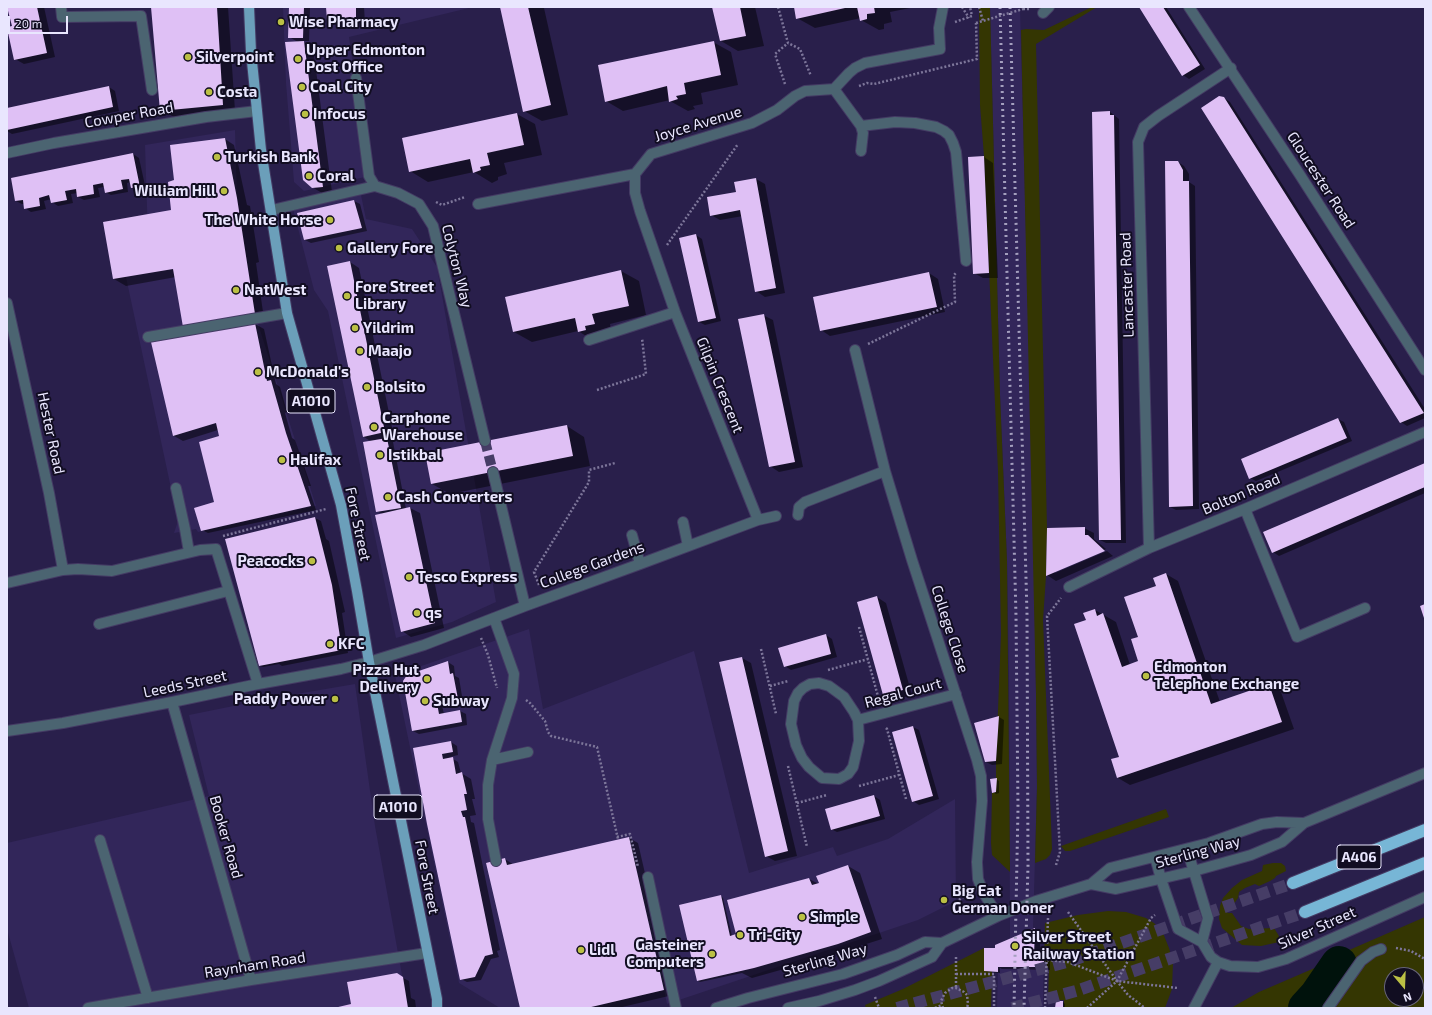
<!DOCTYPE html>
<style>
body{margin:0}
#map{position:relative;width:1432px;height:1015px;overflow:hidden;background:#291f4b;font-family:"Exo 2",sans-serif}
canvas{display:block}
.frame{position:absolute;inset:0;border:8px solid #e9e6fe;pointer-events:none}
.north{position:absolute;left:1384px;top:967px;width:40px;height:40px;box-sizing:border-box;background:#110d21;border:1px solid #676479;border-radius:50%;rotate:161deg;font-size:11px;font-weight:700;line-height:16px;text-align:center;color:#e9e6fe}
.north::after{content:'';display:block;margin:auto;width:14px;height:18px;background:#bbc044;clip-path:polygon(50% 0,100% 100%,50% 72%,0 100%)}
.scale{position:absolute;left:8px;top:16px;width:60px;height:18px;box-sizing:border-box;border:2px solid #e9e6fe;border-top:0;padding-left:5px;font-size:12px;line-height:14px;white-space:nowrap;color:#e9e6fe;-webkit-text-stroke:3px #110d21;paint-order:stroke}
</style>
<div id="map">
<canvas width="1432" height="1015"></canvas>
<div class="frame"></div>
<div class="north">N</div>
<div class="scale">20 m</div>
</div>
<script>
const g = document.querySelector('canvas').getContext('2d');
g.lineJoin = 'round';
function paint(path, color) {
  g.fillStyle = color;
  g.fill(path, 'evenodd');
}
function shape(rows) {
  const path = new Path2D();
  for (const r of rows) {
    path.moveTo(r[0], r[1]);
    for (let i = 2; i < r.length; i += 2) path.lineTo(r[i], r[i + 1]);
  }
  return path;
}
function trace(path, color, width, dash) {
  g.strokeStyle = color;
  g.lineWidth = width;
  g.lineCap = dash ? 'butt' : 'round';
  g.setLineDash(dash || []);
  g.stroke(path);
}
function label(font, color, halo, rows, align = 'center') {
  g.font = font + ' "Exo 2",sans-serif';
  g.lineWidth = 4;
  g.setLineDash([]);
  g.textBaseline = 'middle';
  g.strokeStyle = halo;
  g.fillStyle = color;
  for (const [text, x, y, turn = 0] of rows) {
    g.save();
    g.translate(x, y);
    g.rotate((+turn || 0) * Math.PI / 180);
    g.textAlign = isNaN(turn) ? turn : align;
    if (halo) g.strokeText(text, 0, 0);
    g.fillText(text, 0, 0);
    g.restore();
  }
}
const built = shape([
 [283,7,473,7,349,37,369,176,304,191,294,182,286,83],
 [990,7,1020,7,1033,497,1036,693,1037,787,1033,928,1035,928,1034,955,1044,956,1043,1008,997,1008,998,967,1008,967,1008,939,1010,938,1009,678,1007,561,1000,395],
 [235,130,237,198,255,314,316,506,198,532,196,529,174,533,178,521,120,249,148,237,145,145],
 [361,195,366,219,412,229,437,267,496,602,452,622,396,638,328,311,314,290,293,209],
 [529,629,543,709,694,651,749,873,833,847,837,856,888,839,955,799,956,901,918,920,667,1004,664,990,587,1008,500,1008,459,983,395,675],
 [355,684,375,826,408,1008,29,1008,7,929,7,843,209,796,189,715,273,698]
]);
const green = shape([
 [979,7,990,7,1000,395,1007,561,1010,872,992,855,991,843,992,793,996,792,996,761,1001,634,998,471,984,156,980,105],
 [1092,7,1097,7,1036,44,1047,528,1046,576,1043,620,1052,849,1050,855,1046,859,1035,863,1037,787,1036,693,1021,30,1026,29,1044,30],
 [1166,809,1169,817,1070,851,1065,851,1061,846],
 [1273,863,1281,863,1285,866,1286,871,1276,876,1275,878,1270,881,1259,886,1255,884,1245,888,1239,892,1238,898,1232,907,1226,910,1228,913,1232,913,1241,926,1249,929,1274,928,1279,936,1279,942,1261,946,1242,945,1222,928,1219,919,1220,906,1223,898,1232,888,1242,880,1262,871,1263,865],
 [1108,911,1126,912,1146,918,1154,923,1163,933,1169,948,1173,962,1172,989,1165,1008,1064,1008,1064,1000,1048,1000,1049,968,1044,967,1045,923,1078,915],
 [1425,917,1425,1008,1231,1008,1259,992,1317,967,1340,954],
 [1392,975,1416,975,1416,999,1392,999],
 [984,948,984,971,992,971,991,1008,866,1008,865,1005,903,989]
]);
const shadow = shape([
 [8,7,44,7,55,57,24,64,15,59,13,27],
 [152,7,228,7,235,111,174,117,161,110],
 [290,7,308,7,310,8,309,41,302,41,313,47,332,192,322,193,312,187,298,42,289,37],
 [327,7,364,7,365,23,337,24,328,19],
 [501,7,544,8,568,115,542,121,524,111],
 [713,7,755,7,764,46,738,51,721,41],
 [795,7,915,7,890,12,892,22,884,24,884,29,879,30,861,20,861,18,815,28,797,18],
 [1140,7,1166,7,1205,69,1189,79,1183,75],
 [713,42,731,52,738,85,701,93,703,104,693,106,695,109,688,111,670,101,670,100,623,111,606,101],
 [109,87,115,91,119,111,12,134,7,131,7,109],
 [1224,98,1230,102,1425,409,1425,418,1407,426,1401,422],
 [1110,112,1119,119,1126,543,1106,543,1100,540],
 [517,114,535,124,542,155,504,163,507,174,498,177,498,180,492,183,474,172,428,182,410,171,403,139],
 [225,139,234,145,247,205,250,206,259,262,256,263,264,319,176,277,126,286,114,279,172,211,175,181],
 [133,154,139,158,146,190,138,191,132,188,131,182,127,183,128,192,111,195,105,192,104,187,98,188,100,197,84,200,78,197,78,193,71,194,73,203,58,206,52,202,51,199,44,201,46,209,31,212,25,208,24,204,22,204,16,201],
 [984,157,993,163,998,278,983,278,974,273],
 [1178,162,1184,166,1189,174,1189,182,1195,186,1199,509,1176,510,1170,507],
 [756,179,765,184,785,293,765,297,756,291,743,216,720,220,711,215],
 [354,201,360,204,367,231,311,243,305,240,298,213],
 [696,235,702,239,721,321,705,325,699,322],
 [350,262,359,268,394,437,387,439,393,442,406,509,410,508,420,513,444,628,411,637,402,631,382,514,377,511,372,442,364,437],
 [621,271,639,281,646,315,610,324,612,334,596,342,578,331,532,342,514,332,506,297],
 [929,273,938,279,945,312,830,336,821,330],
 [763,315,773,320,803,467,779,472,770,466],
 [255,324,264,329,276,384,280,387,287,412,285,413,292,438,295,440,311,486,308,486,316,510,208,533,202,530,218,503,220,437,218,430,183,441,174,436,152,342],
 [1338,419,1344,422,1352,441,1256,481,1250,478],
 [567,426,584,437,590,466,450,494,432,484],
 [1425,464,1425,493,1279,556,1273,552],
 [315,518,321,521,326,539,329,541,345,612,342,613,348,653,282,666,279,664,263,667,260,666],
 [1084,528,1094,533,1094,539,1106,549,1055,571,1055,573,1107,551,1113,556,1056,581,1047,575],
 [1166,574,1178,581,1220,702,1269,685,1281,692,1294,729,1130,785,1118,778,1112,760,1120,757,1087,620,1095,610,1116,622,1130,665,1140,662,1139,638,1157,586],
 [877,597,886,603,912,695,893,700,884,694],
 [826,635,832,639,837,657,791,670,785,666],
 [742,658,751,663,797,856,775,861,766,856],
 [448,662,454,666,455,676,459,678,463,702,442,706,444,714,460,711,466,714,467,725,419,734,413,731],
 [999,717,1004,720,1002,764,992,765,986,762],
 [913,727,919,730,939,799,919,805,913,801],
 [451,742,457,746,458,755,450,757,458,762,461,773,471,779,475,799,472,799,476,815,470,816,471,822,474,823,500,950,497,951,499,957,491,959,481,980,467,982,461,979,420,780],
 [996,779,999,781,999,793,996,794,993,792],
 [874,796,880,800,885,819,837,832,831,829],
 [629,838,638,843,673,995,618,1008,521,1008,505,859,514,865],
 [848,866,860,873,882,939,816,960,752,978,742,973,700,982,698,981,721,896,723,898,732,936,737,935,809,879,819,884],
 [1035,929,1040,932,1040,957,1044,957,1050,960,1050,970,1002,969,1000,968,1000,973,987,972,985,971],
 [403,978,409,981,411,998,415,1000,416,1008,337,1008,355,1005],
 [1063,1002,1065,1004,1065,1008,1056,1008]
]);
const river = shape([
 [1306,1008,1317,996,1339,964]
]);
const building = shape([
 [7,7,37,7,47,53,14,60,7,28,7,27,12,26],
 [151,7,217,7,223,105,160,111],
 [289,7,304,7,303,38,288,38],
 [326,7,356,7,356,18,327,20],
 [500,7,528,7,551,105,523,112],
 [712,7,740,7,746,36,720,41],
 [794,7,845,7,845,8,796,19],
 [857,7,874,7,875,13,867,14,867,19,860,21],
 [1139,7,1163,7,1200,65,1182,76],
 [304,41,323,187,312,188,303,180,285,42],
 [714,41,721,75,684,83,686,94,676,96,678,99,669,102,667,86,605,102,598,65],
 [109,86,113,107,7,130,7,108],
 [1219,96,1224,97,1424,413,1400,423,1201,108],
 [1110,111,1110,115,1114,115,1121,540,1099,540,1092,112],
 [517,113,524,145,487,153,490,165,480,167,481,170,473,173,470,159,409,172,402,138],
 [225,138,237,198,255,314,183,327,173,269,113,279,103,222,171,210,168,182,174,180,170,145],
 [133,153,140,187,131,188,129,179,121,180,123,189,105,193,103,183,93,185,94,194,77,197,76,189,65,191,67,200,51,203,49,195,39,198,40,206,24,209,23,200,15,201,11,178],
 [984,156,989,273,973,274,968,157],
 [1165,161,1178,161,1183,170,1183,181,1189,181,1193,506,1169,507],
 [756,178,776,288,755,292,740,210,710,216,707,197,736,192,734,182],
 [354,200,362,228,304,240,297,213],
 [696,234,716,318,698,322,679,238],
 [350,261,385,432,363,437,327,266],
 [621,270,629,306,592,314,595,324,585,326,586,330,578,332,575,318,513,332,505,297],
 [929,272,937,307,820,331,813,297],
 [764,314,795,462,769,467,738,319],
 [255,323,267,381,271,380,286,433,311,506,201,531,194,508,214,502,199,442,219,436,216,423,173,436,151,342],
 [1338,418,1347,438,1249,479,1241,459],
 [567,425,573,456,431,484,425,453],
 [387,438,401,508,376,512,363,442],
 [1425,463,1425,487,1272,553,1263,532],
 [410,507,435,623,401,632,375,515],
 [315,517,332,585,342,650,259,666,225,539],
 [1085,527,1085,535,1088,535,1105,551,1046,576,1047,528],
 [1166,573,1211,704,1269,684,1282,722,1117,778,1111,759,1119,757,1074,624,1086,620,1083,613,1095,609,1097,616,1103,613,1122,667,1138,661,1131,639,1138,637,1124,597,1156,586,1153,578],
 [877,596,903,690,883,695,857,602],
 [1425,604,1425,621,1420,606],
 [826,634,831,654,784,667,778,648],
 [742,657,788,851,765,857,719,662],
 [448,661,450,674,453,673,458,699,437,703,439,714,460,710,462,722,412,731,403,681,407,675],
 [999,716,996,761,985,762,974,723],
 [913,726,933,796,912,802,892,732],
 [451,741,453,752,442,754,443,759,453,757,456,774,462,772,467,794,464,794,467,810,461,811,463,817,465,817,493,954,485,956,475,977,460,980,427,824,413,748],
 [997,778,996,792,992,793,990,779],
 [874,795,880,816,831,830,825,809],
 [629,837,664,990,587,1008,520,1008,486,863,505,858,507,865],
 [848,865,871,932,838,944,754,968,697,981,679,905,721,895,730,936,736,934,727,900,809,878,812,885,819,883,816,876],
 [1035,928,1034,956,1044,956,1044,967,998,967,998,972,984,971,984,948,995,948,995,945],
 [397,973,403,977,408,1008,334,1008,351,1004,347,982],
 [1056,1001,1063,1001,1063,1008,1055,1008]
]);
const minorTunnel = shape([
 [485,441,493,472]
]);
const highwayTunnel = shape([
 [897,1008,1070,961,1293,883],
 [1012,1008,1076,991,1305,912]
]);
const path = shape([
 [778,7,788,43,800,49,811,76],
 [962,7,969,18],
 [979,7,983,21],
 [1023,9,1029,9],
 [955,22,972,16,970,7],
 [785,84,775,54,788,43],
 [859,86,867,83,874,84,977,59,976,23],
 [436,202,442,205,465,197],
 [667,245,738,144],
 [868,344,955,302,954,275,957,272],
 [597,390,646,374,642,338],
 [223,536,326,509],
 [539,585,534,572,589,482,589,470,615,463],
 [859,627,879,700],
 [481,638,488,655,497,688],
 [761,649,776,714],
 [828,670,868,659],
 [770,686,788,681],
 [526,700,530,703,545,721,548,732,551,736,597,747,618,839],
 [886,728,887,729,906,799],
 [788,766,807,847],
 [859,786,899,775],
 [797,803,827,795],
 [617,837,630,834,638,867],
 [1056,865,1060,852,1047,616,1061,598],
 [959,900,963,897],
 [1068,912,1117,981,1128,995,1145,1008],
 [1396,948,1411,951,1425,959],
 [956,957,956,988],
 [1047,960,1068,962,1117,981,1178,988],
 [956,974,994,974,994,1008],
 [875,997,879,1008],
 [935,1008,942,1005],
 [943,1008,941,1001,945,993,952,988,956,988,964,992,967,995,968,1004,967,1008],
 [1045,1008,1048,918],
 [1087,1008,1117,981,1151,918,1155,915]
]);
const minor = shape([
 [61,7,62,17,141,16,152,90],
 [1189,7,1300,175,1425,370],
 [1043,13,1049,7],
 [356,78,369,176,375,186],
 [834,89,849,73,855,68,865,63,940,49,939,28,943,7],
 [834,89,861,126,863,133,861,151],
 [861,126,895,122,915,123,936,127,944,131,949,135,953,143,956,152,966,261],
 [7,153,54,143,206,117,257,111],
 [478,204,635,174],
 [272,210,375,186,398,193,419,204,433,226,485,441],
 [7,303,49,493,63,570],
 [148,337,287,313],
 [589,340,675,312],
 [855,350,885,471,912,560,977,760,981,776,982,801,977,862,978,879,983,892,998,916],
 [493,472,525,606],
 [176,488,185,529,189,552],
 [1245,509,1297,637,1365,608],
 [798,515,799,507,805,502,885,471],
 [758,520,675,312,640,211,635,193,635,174,651,154,752,123,777,110,795,96,805,91,834,89],
 [683,522,688,546],
 [632,535,640,564],
 [1149,548,1138,142,1144,127,1158,116,1231,68],
 [7,583,63,570,78,569,112,571,200,550,216,549,258,684],
 [1069,587,1149,548,1245,509,1425,432],
 [494,618,514,674,512,698,492,760,488,785,488,819,496,861],
 [99,624,228,591],
 [172,702,251,980],
 [858,720,854,712,844,697,829,686,819,683,810,684,803,688,798,693,794,701,791,724,796,745,802,758,809,767,822,778,839,779,848,774,853,767,859,741,858,720,956,694],
 [7,731,63,723,172,702,258,684,341,669,369,662,424,645,525,606,640,564,758,520,776,516],
 [492,760,528,752],
 [100,840,148,998],
 [1187,849,1208,918,1202,942],
 [1155,857,1161,879,1178,929,1202,942,1211,957,1218,962,1230,966,1258,967,1286,959,1425,897],
 [648,877,676,1008],
 [1091,884,1116,889,1194,871,1251,855,1282,842,1304,823,1425,773],
 [88,1008,251,980,427,953],
 [716,1008,748,998,843,974,897,955,925,942,942,943,998,916,1036,901,1091,884,1110,868,1209,843,1262,824,1277,822,1304,823],
 [788,1008,819,1001,855,990,879,981,932,957,942,943],
 [1194,1008,1218,962],
 [1328,1008,1361,961,1373,952,1381,949]
]);
const major = shape([
 [249,7,251,52,261,150,287,313,341,505,357,591,369,662,437,999,437,1008]
]);
const highway = shape([
 [1293,883,1425,830],
 [1305,912,1425,863]
]);
const rail = shape([
 [1000,7,1016,616,1018,809,1014,1008],
 [1010,7,1027,614,1028,866,1024,1008]
]);
const pathBridge = shape([
 [976,23,1023,9]
]);
const markers = [
 [281,22,4,"#bbc044"],
 [188,57,4,"#bbc044"],
 [298,59,4,"#bbc044"],
 [302,87,4,"#bbc044"],
 [209,92,4,"#bbc044"],
 [305,114,4,"#bbc044"],
 [217,157,4,"#bbc044"],
 [309,176,4,"#bbc044"],
 [224,191,4,"#bbc044"],
 [330,220,4,"#bbc044"],
 [339,248,4,"#bbc044"],
 [236,290,4,"#bbc044"],
 [347,296,4,"#bbc044"],
 [355,328,4,"#bbc044"],
 [360,351,4,"#bbc044"],
 [258,372,4,"#bbc044"],
 [367,387,4,"#bbc044"],
 [374,427,4,"#bbc044"],
 [380,455,4,"#bbc044"],
 [282,460,4,"#bbc044"],
 [388,497,4,"#bbc044"],
 [312,561,4,"#bbc044"],
 [409,577,4,"#bbc044"],
 [417,613,4,"#bbc044"],
 [330,644,4,"#bbc044"],
 [1146,676,4,"#bbc044"],
 [427,679,4,"#bbc044"],
 [335,699,4,"#bbc044"],
 [425,701,4,"#bbc044"],
 [944,900,4,"#bbc044"],
 [802,917,4,"#bbc044"],
 [740,935,4,"#bbc044"],
 [1015,946,4,"#bbc044"],
 [581,950,4,"#bbc044"],
 [712,954,4,"#bbc044"]
];
const shields = [
 [311,401,48],
 [398,807,48],
 [1359,857,44]
];
const shieldNames = [
 ["A1010",311,401],
 ["A1010",398,807],
 ["A406",1359,857]
];
const poiNames = [
 ["Wise Pharmacy",289,22],
 ["Upper Edmonton",306,50],
 ["Post Office",306,67],
 ["Silverpoint",196,57],
 ["Coal City",310,87],
 ["Costa",217,92],
 ["Infocus",313,114],
 ["Turkish Bank",225,157],
 ["Coral",317,176],
 ["William Hill",216,191,"right"],
 ["The White Horse",322,220,"right"],
 ["Gallery Fore",347,248],
 ["Fore Street",355,287],
 ["Library",355,304],
 ["NatWest",244,290],
 ["Yildrim",363,328],
 ["Maajo",368,351],
 ["McDonald's",266,372],
 ["Bolsito",375,387],
 ["Carphone",382,418],
 ["Warehouse",382,435],
 ["Istikbal",388,455],
 ["Halifax",290,460],
 ["Cash Converters",396,497],
 ["Peacocks",304,561,"right"],
 ["Tesco Express",417,577],
 ["qs",425,613],
 ["KFC",338,644],
 ["Edmonton",1154,667],
 ["Telephone Exchange",1154,684],
 ["Pizza Hut",419,670,"right"],
 ["Delivery",419,687,"right"],
 ["Paddy Power",327,699,"right"],
 ["Subway",433,701],
 ["Big Eat",952,891],
 ["German Doner",952,908],
 ["Simple",810,917],
 ["Tri-City",748,935],
 ["Silver Street",1023,937],
 ["Railway Station",1023,954],
 ["Gasteiner",704,945,"right"],
 ["Computers",704,962,"right"],
 ["Lidl",589,950]
];
const streetNames = [
 ["Cowper Road",129,115,-10],
 ["Joyce Avenue",698,124,-17],
 ["Gloucester Road",1321,180,57],
 ["Colyton Way",457,266,76],
 ["Lancaster Road",1127,285,-92],
 ["Gilpin Crescent",720,385,68],
 ["Hester Road",51,433,78],
 ["Bolton Road",1241,494,-23],
 ["Fore Street",358,524,78],
 ["College Gardens",592,565,-20],
 ["College Close",950,629,72],
 ["Leeds Street",185,684,-12],
 ["Regal Court",903,693,-15],
 ["Booker Road",226,837,74],
 ["Sterling Way",1198,852,-15],
 ["Fore Street",427,877,79],
 ["Silver Street",1317,928,-24],
 ["Sterling Way",825,960,-16],
 ["Raynham Road",255,965,-9]
];
paint(built, '#32265a');
paint(green, '#343602');
paint(shadow, '#0007');
trace(river, '#00120c', 36);
paint(building, '#dfc0f5');
trace(minorTunnel, '#463d66', 10, [10, 5]);
trace(highwayTunnel, '#463d66', 12, [12, 6]);
trace(minor, '#443b64', 12);
trace(major, '#443b64', 12);
trace(highway, '#443b64', 14);
trace(path, '#7d769a', 2.5, [2, 2]);
trace(minor, '#4b6471', 10);
trace(major, '#6b9fba', 10);
trace(highway, '#77b6d6', 12);
trace(rail, '#a49fbe', 3, [2, 4]);
trace(pathBridge, '#7d769a', 2.5, [2, 2]);
for (const [x, y, r, color] of markers) {
  const dot = new Path2D();
  dot.arc(x, y, r, 0, 2 * Math.PI);
  g.fillStyle = color;
  g.fill(dot);
  trace(dot, '#110d21', 1.5);
}
for (const [x, y, w] of shields) {
  const box = new Path2D();
  box.roundRect(x - w / 2, y - 12, w, 24, 3);
  g.fillStyle = '#110d21';
  g.fill(box);
  trace(box, '#e9e6fe', 1);
}
label('bold 14px', '#e9e6fe', null, shieldNames);
label('bold 15px', '#e9e6fe', '#110d21', poiNames, 'left');
label('15px', '#e9e6fe', '#110d21', streetNames);
</script>
